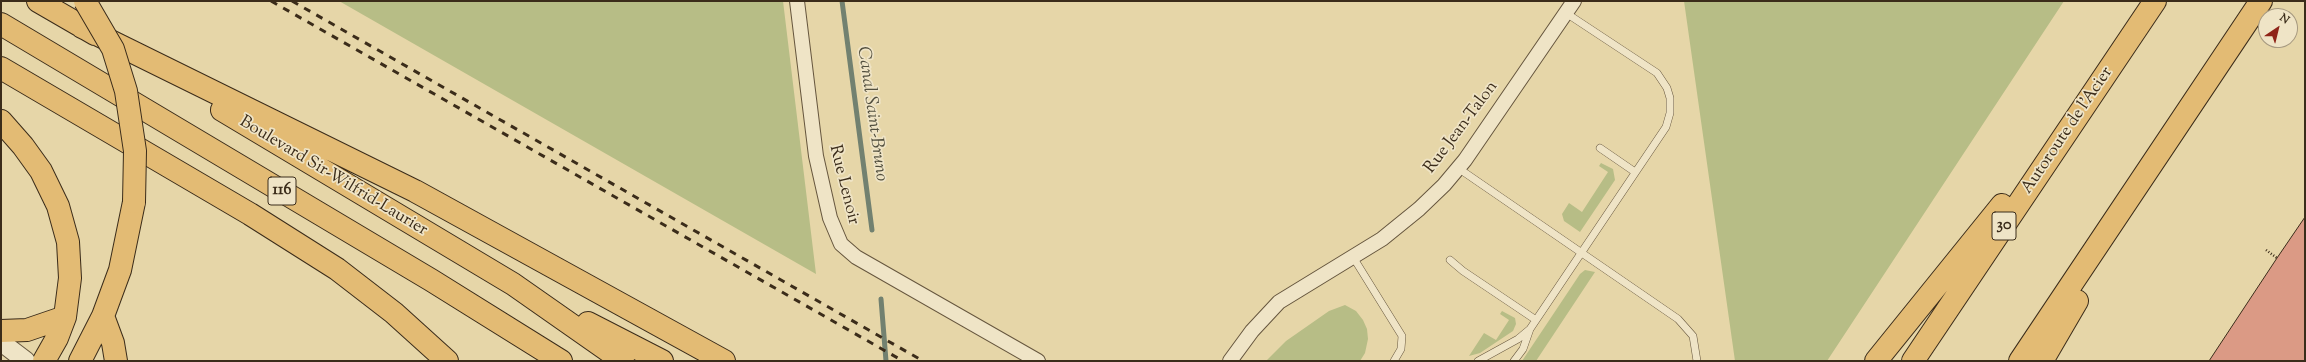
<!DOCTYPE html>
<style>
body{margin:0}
#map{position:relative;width:2306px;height:362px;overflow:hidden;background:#e6d6a8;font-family:"Sorts Mill Goudy",serif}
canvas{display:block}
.frame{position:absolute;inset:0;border:2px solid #3b2c1a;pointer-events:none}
.north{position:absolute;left:2258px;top:8px;width:40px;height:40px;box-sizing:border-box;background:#efe4c6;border:1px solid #a79a81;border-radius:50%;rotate:35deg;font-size:11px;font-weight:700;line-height:16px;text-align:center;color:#3b2c1a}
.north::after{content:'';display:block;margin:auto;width:14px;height:18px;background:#8f2418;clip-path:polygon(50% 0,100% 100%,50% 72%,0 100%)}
</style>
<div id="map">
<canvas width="2306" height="362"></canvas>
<div class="frame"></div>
<div class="north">N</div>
</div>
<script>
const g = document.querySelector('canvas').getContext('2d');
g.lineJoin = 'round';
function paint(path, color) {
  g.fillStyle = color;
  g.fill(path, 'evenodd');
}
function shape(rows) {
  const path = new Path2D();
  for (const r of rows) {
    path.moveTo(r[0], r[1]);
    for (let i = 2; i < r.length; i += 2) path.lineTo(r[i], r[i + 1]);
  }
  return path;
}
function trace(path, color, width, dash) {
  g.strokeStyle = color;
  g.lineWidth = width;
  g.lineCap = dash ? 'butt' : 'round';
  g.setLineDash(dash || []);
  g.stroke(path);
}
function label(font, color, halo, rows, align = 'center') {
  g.font = font + ' "Sorts Mill Goudy",serif';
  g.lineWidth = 3.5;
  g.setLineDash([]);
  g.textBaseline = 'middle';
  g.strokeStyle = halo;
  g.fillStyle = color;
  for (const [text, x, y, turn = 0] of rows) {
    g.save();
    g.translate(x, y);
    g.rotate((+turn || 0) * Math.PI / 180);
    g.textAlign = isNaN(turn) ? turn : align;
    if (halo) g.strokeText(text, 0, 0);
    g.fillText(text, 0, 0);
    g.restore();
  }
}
const green = shape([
 [339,1,783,1,816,274],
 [1684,1,2064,1,1827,361,1735,361],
 [1601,163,1613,169,1615,180,1580,232,1564,221,1562,214,1569,203,1582,212,1608,172,1599,166],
 [1585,270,1595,272,1536,361,1522,361,1580,274],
 [1345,305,1356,311,1363,320,1367,329,1368,339,1365,353,1360,361,1266,361,1286,341,1329,311],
 [1502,311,1515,318,1516,324,1513,331,1480,353,1469,356,1484,333,1496,340,1509,320,1500,314]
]);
const stream = shape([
 [842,1,872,230],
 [881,299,886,361]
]);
const building = shape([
 [2305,217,2305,361,2209,361,2277,258,2305,217]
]);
const path = shape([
 [2266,250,2277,258]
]);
const service = shape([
 [1600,148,1635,172],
 [1458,168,1678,319,1693,336,1697,361],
 [1353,257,1402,336,1401,349,1394,361],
 [1450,260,1463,271,1536,320],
 [1478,361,1518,339,1530,329],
 [1514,361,1523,349,1530,329,1666,127,1670,113,1670,98,1667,88,1657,73,1566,13]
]);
const minor = shape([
 [797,1,816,156,830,218,841,244,856,257,1038,361],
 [1230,361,1252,331,1279,302,1382,239,1419,209,1444,185,1465,160,1574,1]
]);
const tertiary = shape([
 [1,342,26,361]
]);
const motorway = shape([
 [38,1,95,34],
 [1,24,431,280,561,361],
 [82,27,415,191,724,361],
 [1,68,250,214,337,269,394,313,447,361],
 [222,110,513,284,623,361],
 [1,121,23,146,41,171,58,206,68,242,70,278,65,317,57,338,44,361],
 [103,316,113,343,116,361],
 [588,323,662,361],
 [1,331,27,330,65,317],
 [80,361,103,316,120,270,134,202],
 [1876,361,2002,205],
 [1913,361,2155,1],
 [2020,361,2261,1],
 [2042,361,2077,301]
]);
const rail = shape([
 [271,1,903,361],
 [292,1,923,361]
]);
const motorwayBridge = shape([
 [85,1,113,49,126,91,135,151,134,202]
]);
const shields = [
 [282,191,28],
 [2004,226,24]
];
const shieldNames = [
 ["116",282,191],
 ["30",2004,226]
];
const streetNames = [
 ["Rue Jean-Talon",1462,128,-53],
 ["Autoroute de l'Acier",2068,131,-56],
 ["Boulevard Sir-Wilfrid-Laurier",333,177,31],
 ["Rue Lenoir",843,185,76]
];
const waterNames = [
 ["Canal Saint-Bruno",871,114,82]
];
paint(green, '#b7bd86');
trace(stream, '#728170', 5);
paint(building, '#db9a85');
trace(building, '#3b2c1a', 1);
trace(service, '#66563e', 8);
trace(minor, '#66563e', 16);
trace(tertiary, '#66563e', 20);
trace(motorway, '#3b2c1a', 24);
trace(path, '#3b2c1a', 2.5, [1, 2]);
trace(service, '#efe4c6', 7);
trace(minor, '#efe4c6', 14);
trace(tertiary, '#efe4c6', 18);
trace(motorway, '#e3bb74', 22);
trace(rail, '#3b2c1a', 3, [7, 7]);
trace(motorwayBridge, '#3b2c1a', 24, []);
trace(motorwayBridge, '#e3bb74', 22);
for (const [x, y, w] of shields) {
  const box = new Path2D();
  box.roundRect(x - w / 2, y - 14, w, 28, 3);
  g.fillStyle = '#efe4c6';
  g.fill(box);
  trace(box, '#3b2c1a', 1);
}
label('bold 16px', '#3b2c1a', null, shieldNames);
label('17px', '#3b2c1a', '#efe4c6', streetNames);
label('italic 18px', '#524f3e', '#efe4c6', waterNames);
</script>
